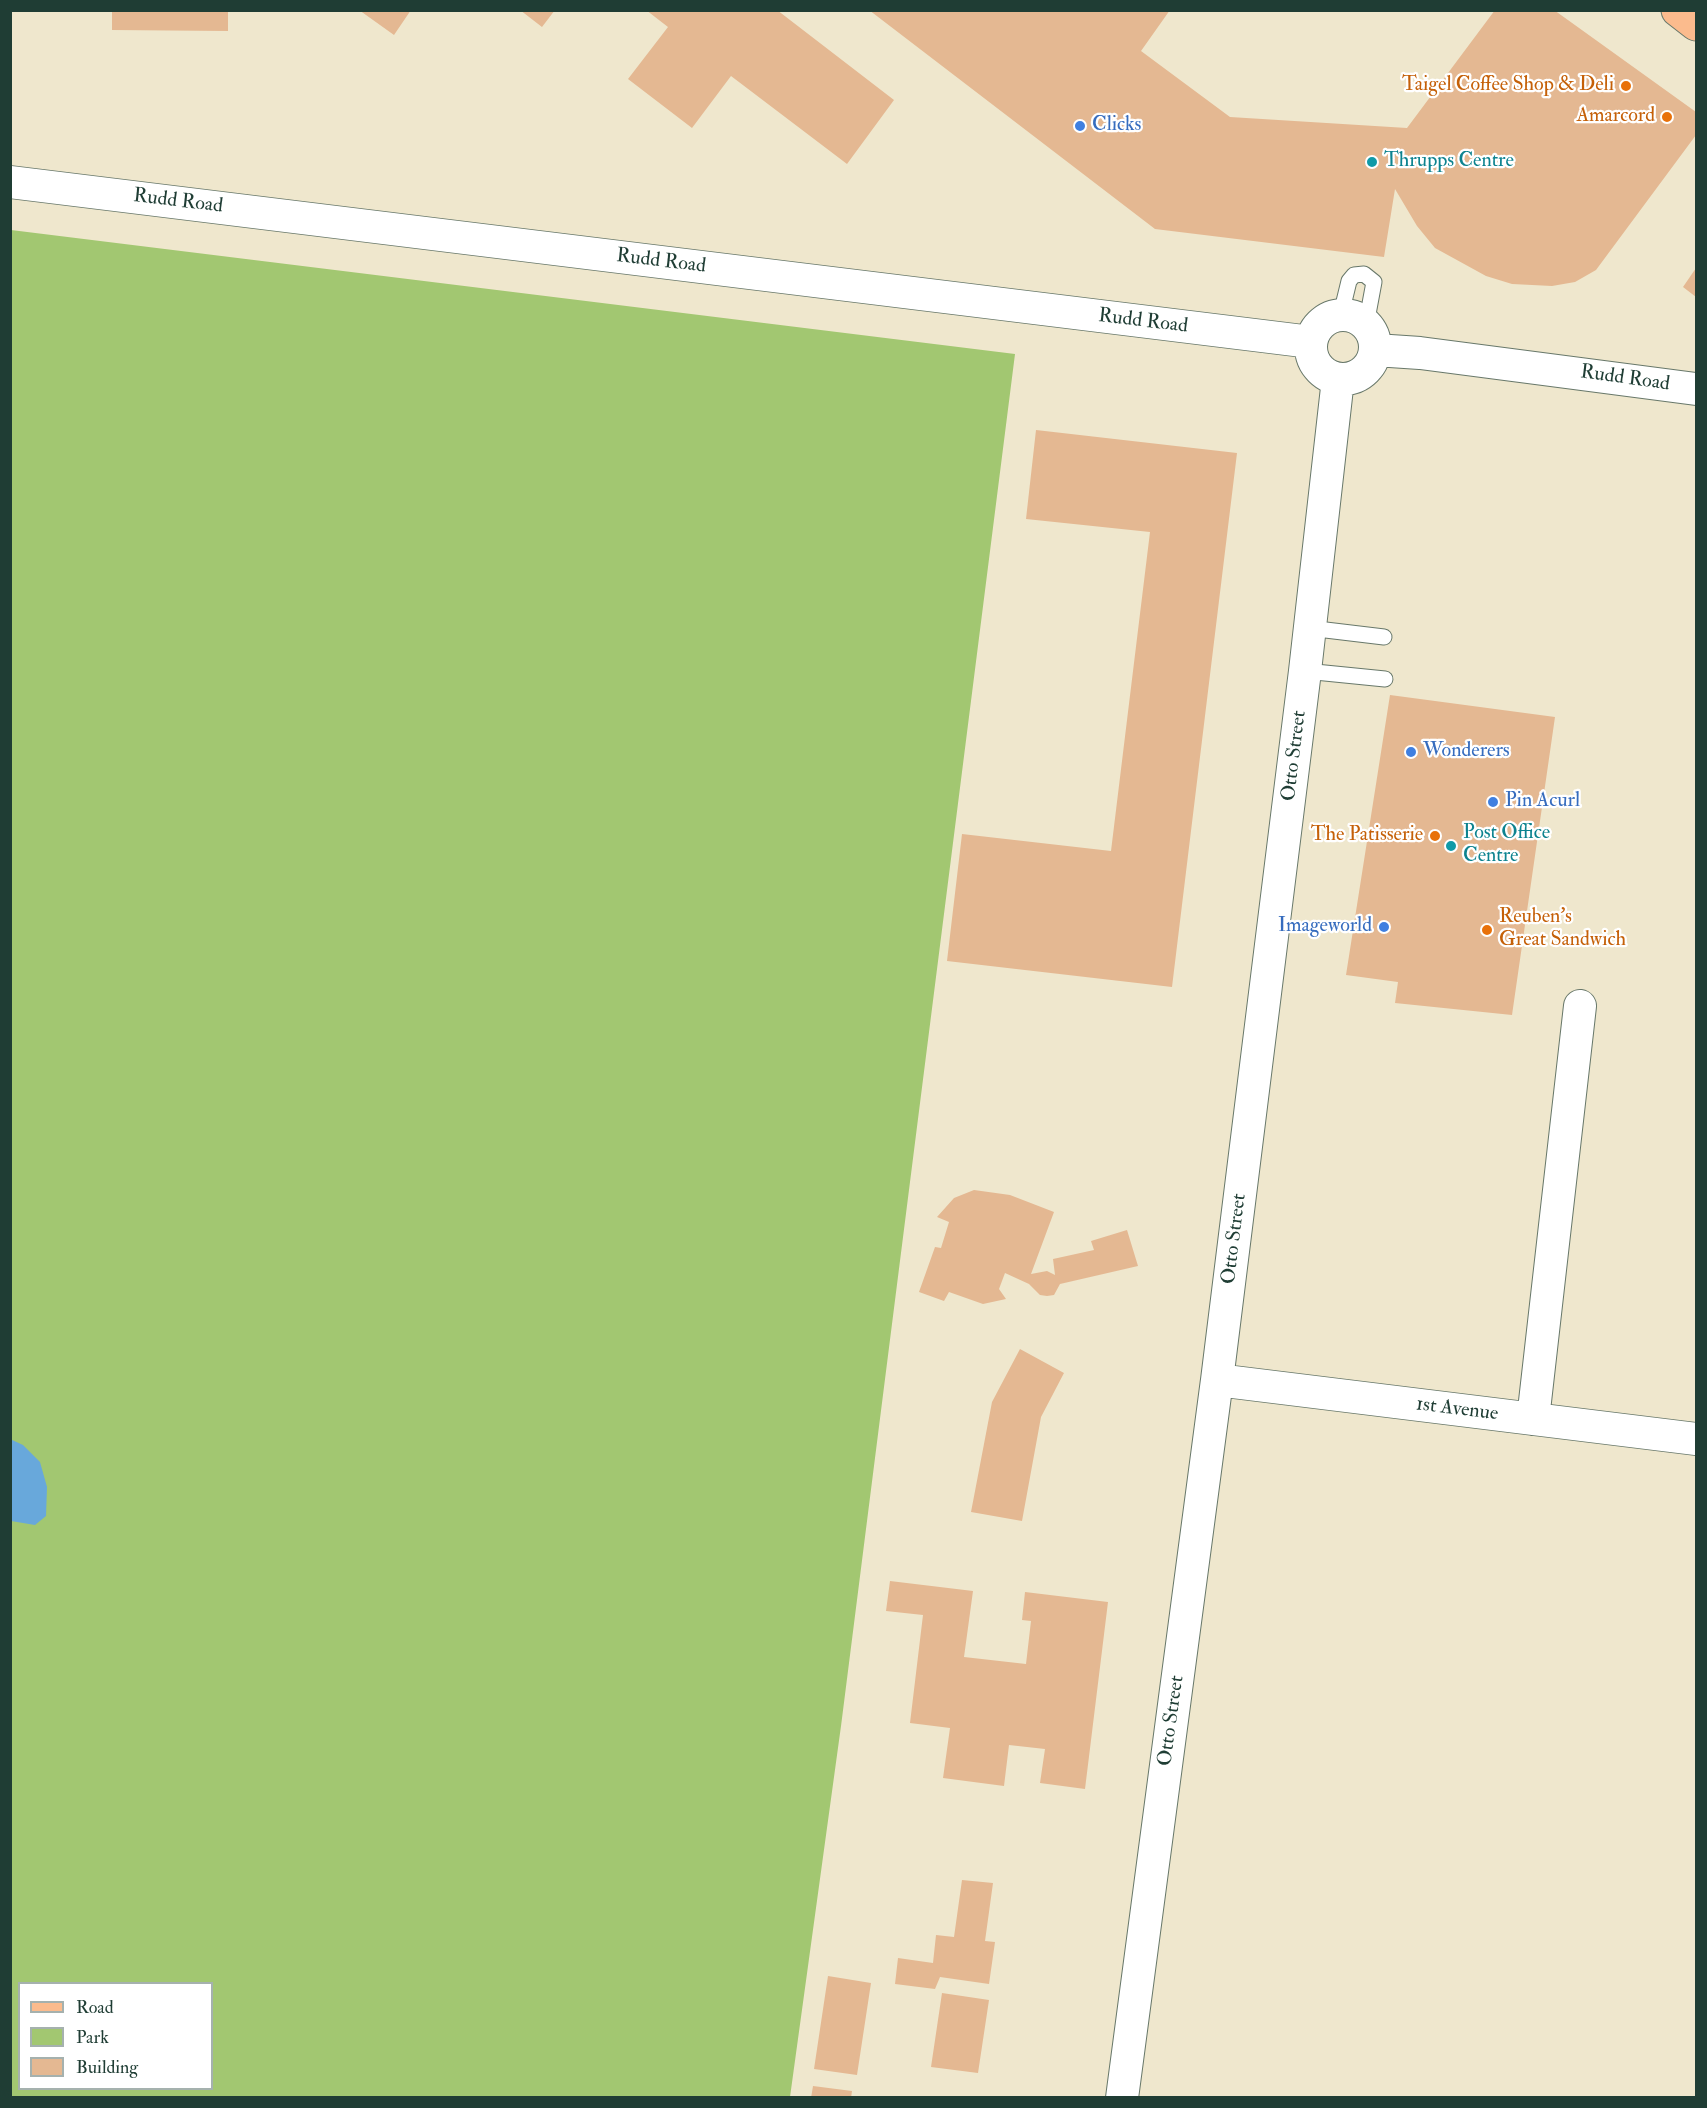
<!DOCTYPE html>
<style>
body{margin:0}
#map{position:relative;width:1707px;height:2108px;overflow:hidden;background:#efe7cd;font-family:"IM FELL Double Pica",serif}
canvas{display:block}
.frame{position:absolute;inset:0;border:12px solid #1f3d34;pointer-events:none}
.legend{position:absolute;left:18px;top:1982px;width:195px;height:108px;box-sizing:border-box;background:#fff;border:2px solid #a5b1ae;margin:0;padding:8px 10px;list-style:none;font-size:18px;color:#1f3d34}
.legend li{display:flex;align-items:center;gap:12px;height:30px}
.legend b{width:30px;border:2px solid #a5b1ae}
</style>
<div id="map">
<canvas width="1707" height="2108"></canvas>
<div class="frame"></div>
<ul class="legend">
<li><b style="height:8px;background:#fbbb8d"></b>Road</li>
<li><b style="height:16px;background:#a2c771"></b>Park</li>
<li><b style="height:16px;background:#e4b892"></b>Building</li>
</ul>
</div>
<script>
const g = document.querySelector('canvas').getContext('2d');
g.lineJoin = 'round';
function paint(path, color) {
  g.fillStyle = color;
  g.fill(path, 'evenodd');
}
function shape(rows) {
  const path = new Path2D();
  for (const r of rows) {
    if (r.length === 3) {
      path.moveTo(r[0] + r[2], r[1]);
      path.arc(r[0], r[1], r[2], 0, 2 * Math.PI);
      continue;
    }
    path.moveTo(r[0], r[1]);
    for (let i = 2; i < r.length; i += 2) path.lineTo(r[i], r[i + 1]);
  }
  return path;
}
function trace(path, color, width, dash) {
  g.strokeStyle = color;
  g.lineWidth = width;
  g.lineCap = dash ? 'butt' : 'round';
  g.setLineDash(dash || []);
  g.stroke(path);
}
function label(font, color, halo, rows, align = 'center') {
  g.font = font + ' "IM FELL Double Pica",serif';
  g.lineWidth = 4.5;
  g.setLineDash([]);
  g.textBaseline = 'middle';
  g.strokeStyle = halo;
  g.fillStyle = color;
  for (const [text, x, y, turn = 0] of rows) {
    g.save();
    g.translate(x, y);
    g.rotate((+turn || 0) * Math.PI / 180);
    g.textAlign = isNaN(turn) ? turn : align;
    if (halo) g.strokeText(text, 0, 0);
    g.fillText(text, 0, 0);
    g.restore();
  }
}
const green = shape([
 [11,230,1015,354,841,1726,790,2097,11,2098],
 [20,1984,212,1984,212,2088,20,2088]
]);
const water = shape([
 [10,1439,23,1445,40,1462,47,1487,46,1516,35,1525,11,1521]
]);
const building = shape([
 [112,10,228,10,228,31,112,30],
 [359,10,411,10,394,35],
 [520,10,555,10,542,27],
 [646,10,777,10,894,100,847,164,731,76,692,128,628,79,668,27],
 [869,10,1170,10,1141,51,1230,117,1407,128,1495,10,1554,10,1696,112,1696,135,1596,270,1575,282,1552,286,1512,284,1486,276,1435,248,1417,226,1395,189,1384,257,1155,229],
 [1696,268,1696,297,1683,287],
 [1036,430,1237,453,1172,987,947,961,962,834,1111,851,1150,532,1026,519],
 [1390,695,1555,717,1512,1015,1395,1003,1398,982,1346,975],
 [974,1190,1010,1195,1054,1212,1031,1274,1047,1271,1055,1275,1053,1259,1094,1250,1091,1241,1127,1230,1138,1266,1060,1284,1054,1295,1047,1296,1040,1295,1029,1284,1005,1273,999,1289,1006,1299,983,1304,949,1292,944,1301,919,1292,935,1247,941,1248,949,1222,937,1217,954,1198],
 [1020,1349,1064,1373,1041,1417,1022,1521,971,1512,992,1402],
 [890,1581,973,1591,964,1657,1026,1664,1031,1621,1022,1620,1025,1592,1108,1602,1085,1789,1040,1783,1045,1749,1009,1745,1004,1786,943,1778,950,1728,910,1723,923,1615,886,1611],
 [962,1880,993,1883,985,1941,995,1942,989,1984,940,1977,935,1989,895,1984,898,1958,933,1963,936,1935,954,1937],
 [828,1976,871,1983,857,2075,814,2069],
 [942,1993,989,2000,978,2073,931,2067],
 [813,2086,852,2091,851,2098,811,2098]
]);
const lane = shape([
 [1341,314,1349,281,1354,275,1364,274,1374,282,1366,325],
 [1309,628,1384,637],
 [1305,671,1385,679]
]);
const street = shape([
 [10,182,1311,342],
 [1343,347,32],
 [1375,350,1420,353,1696,389],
 [1217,1380,1696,1439],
 [1533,1419,1580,1006],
 [1122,2098,1217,1380,1305,671,1338,379]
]);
const primary = shape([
 [1678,10,1696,24]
]);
const markers = [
 [1626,86,6,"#e8710a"],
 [1667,117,6,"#e8710a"],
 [1080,126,6,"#3f7fe0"],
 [1372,162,6,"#0f9aa8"],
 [1411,752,6,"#3f7fe0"],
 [1493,802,6,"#3f7fe0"],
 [1435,836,6,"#e8710a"],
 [1451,846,6,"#0f9aa8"],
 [1384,927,6,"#3f7fe0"],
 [1487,930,6,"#e8710a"]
];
const foodNames = [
 ["Taigel Coffee Shop & Deli",1614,86],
 ["Amarcord",1655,117],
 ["The Patisserie",1423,836],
 ["Reuben's",1499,918,"left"],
 ["Great Sandwich",1499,941,"left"]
];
const shopNames = [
 ["Clicks",1092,126],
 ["Wonderers",1423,752],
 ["Pin Acurl",1505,802],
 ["Imageworld",1372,927,"right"]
];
const cultureNames = [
 ["Thrupps Centre",1384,162],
 ["Post Office",1463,834],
 ["Centre",1463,857]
];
const streetNames = [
 ["Rudd Road",178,202,7],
 ["Rudd Road",661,262,7],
 ["Rudd Road",1143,322,7],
 ["Rudd Road",1625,379,8],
 ["Otto Street",1295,756,-83],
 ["Otto Street",1235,1239,-83],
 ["1st Avenue",1457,1410,7],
 ["Otto Street",1172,1721,-82]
];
paint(green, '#a2c771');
paint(water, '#68a8db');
paint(building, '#e4b892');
trace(lane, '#68786a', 17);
trace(street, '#68786a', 34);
trace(primary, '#68786a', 35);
trace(lane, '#fff', 15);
trace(street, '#fff', 32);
trace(primary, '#fbbb8d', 33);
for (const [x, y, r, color] of markers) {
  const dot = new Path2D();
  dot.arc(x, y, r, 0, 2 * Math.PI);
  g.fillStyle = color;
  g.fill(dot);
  trace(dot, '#fff', 2);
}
label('20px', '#c56008', '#fff', foodNames, 'right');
label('20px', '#366cbe', '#fff', shopNames, 'left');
label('20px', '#0d838f', '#fff', cultureNames, 'left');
label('20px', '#1f3d34', '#fff', streetNames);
</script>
